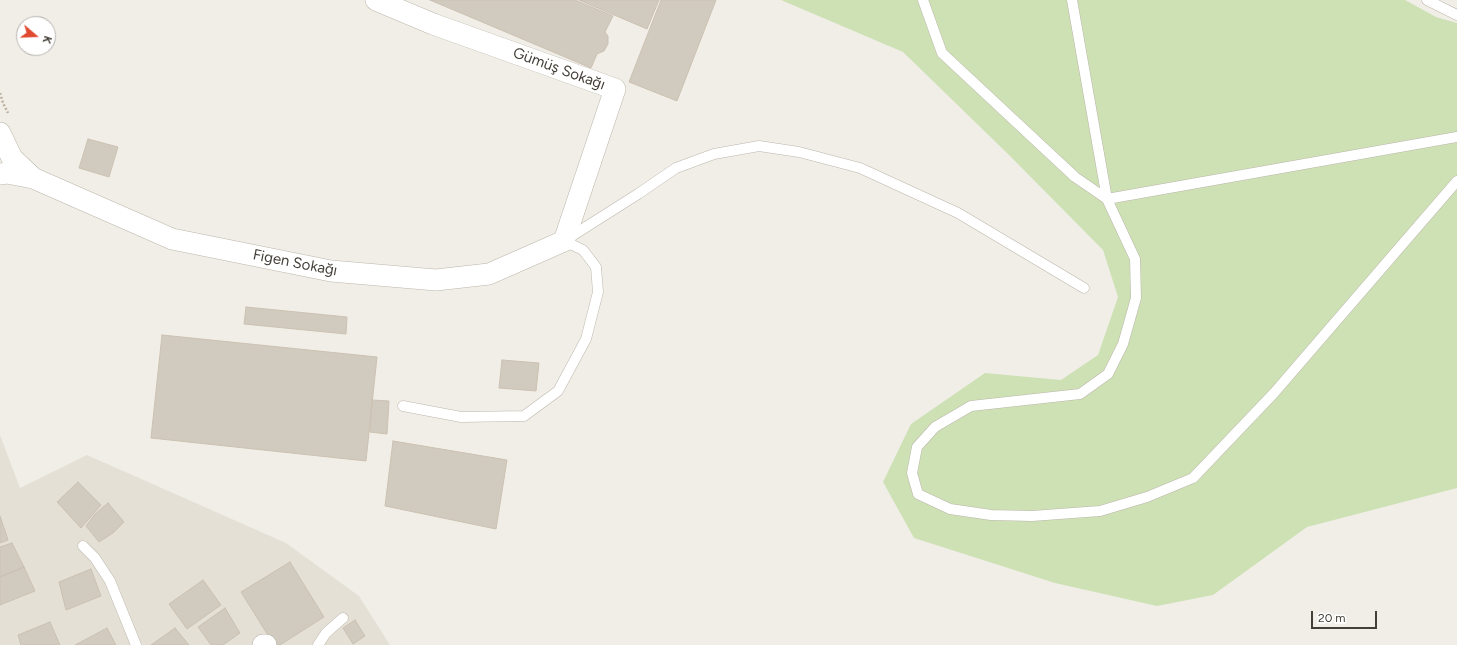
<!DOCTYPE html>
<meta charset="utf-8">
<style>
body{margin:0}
#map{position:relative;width:1457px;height:645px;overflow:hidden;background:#f1eee7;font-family:Figtree,sans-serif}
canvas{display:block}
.north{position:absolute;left:16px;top:16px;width:40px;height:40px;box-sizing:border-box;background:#fff;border:1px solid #b4b2af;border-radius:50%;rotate:109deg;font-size:11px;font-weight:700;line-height:16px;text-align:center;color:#433e37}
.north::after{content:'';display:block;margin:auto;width:14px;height:18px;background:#e04930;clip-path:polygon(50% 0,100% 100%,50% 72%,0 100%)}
.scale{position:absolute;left:1311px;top:611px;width:66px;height:18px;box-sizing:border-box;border:2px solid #433e37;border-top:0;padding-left:5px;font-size:12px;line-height:14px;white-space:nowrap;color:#433e37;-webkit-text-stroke:3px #fff;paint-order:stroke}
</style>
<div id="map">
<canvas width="1457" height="645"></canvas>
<div class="north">K</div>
<div class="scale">20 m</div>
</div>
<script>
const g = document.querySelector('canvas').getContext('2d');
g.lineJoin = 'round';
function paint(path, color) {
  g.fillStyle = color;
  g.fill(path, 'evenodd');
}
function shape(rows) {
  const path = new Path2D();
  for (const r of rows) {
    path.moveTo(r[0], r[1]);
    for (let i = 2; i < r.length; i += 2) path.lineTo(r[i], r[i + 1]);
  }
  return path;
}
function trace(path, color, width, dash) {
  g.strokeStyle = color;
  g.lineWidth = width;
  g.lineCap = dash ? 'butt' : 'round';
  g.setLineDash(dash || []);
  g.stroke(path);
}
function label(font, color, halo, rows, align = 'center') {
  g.font = font + ' Figtree,sans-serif';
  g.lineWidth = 3;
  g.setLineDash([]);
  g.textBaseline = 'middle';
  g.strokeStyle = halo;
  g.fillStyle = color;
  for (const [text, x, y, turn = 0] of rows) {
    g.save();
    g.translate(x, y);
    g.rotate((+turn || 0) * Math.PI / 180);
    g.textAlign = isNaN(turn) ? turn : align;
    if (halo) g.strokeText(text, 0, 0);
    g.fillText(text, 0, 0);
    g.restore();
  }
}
const residential = shape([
 [0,435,20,488,87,455,286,543,359,596,390,645,0,645]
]);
const green = shape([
 [781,0,1405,0,1436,17,1457,23,1457,488,1307,527,1213,595,1157,606,1055,583,914,538,883,482,911,424,985,373,1061,380,1098,355,1118,297,1103,250,1009,155,903,52]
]);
const building = shape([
 [430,0,575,0,613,16,605,32,608,36,608,44,604,51,597,54,591,68,430,0],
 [579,0,659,0,647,29,579,0],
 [661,0,716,0,677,101,629,82,661,0],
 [88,139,118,147,109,177,79,168,88,139],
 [246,307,347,317,346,334,244,324,246,307],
 [162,335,377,357,366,461,151,438,162,335],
 [502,360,539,363,536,391,499,388,502,360],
 [372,400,389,401,387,434,370,432,372,400],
 [393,441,507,460,496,529,385,506,393,441],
 [78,482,101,505,81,528,57,502,78,482],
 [108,503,124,522,113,533,99,542,86,526,95,514,108,503],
 [0,516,8,540,0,543,0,516],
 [12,543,24,567,0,577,0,547,12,543],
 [290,562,324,617,280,645,274,645,241,592,290,562],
 [24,567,35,591,0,605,0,577,24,567],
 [91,569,101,596,66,610,59,582,91,569],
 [203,580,221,605,187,629,169,604,203,580],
 [225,608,240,633,223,645,211,645,198,627,225,608],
 [355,620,365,636,353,644,343,628,355,620],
 [50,622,60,645,21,645,18,635,50,622],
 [107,628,116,645,75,645,107,628],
 [175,628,189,645,151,645,175,628]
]);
const path = shape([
 [0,93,3,103,8,113]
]);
const service = shape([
 [923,0,942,53,1075,177,1107,199,1135,259,1136,298,1123,344,1108,374,1080,394,971,406,935,427,917,447,912,473,918,494,950,509,991,515,1032,516,1100,511,1147,497,1193,478,1274,393,1457,181],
 [1072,0,1107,199,1457,137],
 [1427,0,1457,15],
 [567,239,638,194,676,168,714,154,759,146,799,152,860,168,958,213,1084,288],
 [403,406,461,417,524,416,558,391,586,339,598,292,596,267,583,250,564,241],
 [83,546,95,558,110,581,136,645],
 [318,645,326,633,343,618]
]);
const minor = shape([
 [0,133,12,158,33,178,7,173,0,174],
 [33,178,172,239,331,271,436,280,489,274,564,241,615,89,433,24,376,0],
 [263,645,266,645]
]);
const streetNames = [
 ["Gümüş Sokağı",559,69,20],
 ["Figen Sokağı",295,263,11]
];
paint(residential, '#e5e0d6');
paint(green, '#cde1b5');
paint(building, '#d1cabe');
trace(building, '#cbc1b2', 1);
trace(service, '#bcb6ab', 11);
trace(minor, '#bcb6ab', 22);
trace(path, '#bcb19e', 2.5, [2, 2]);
trace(service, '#fff', 10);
trace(minor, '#fff', 21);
label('15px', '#433e37', '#fff', streetNames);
</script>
